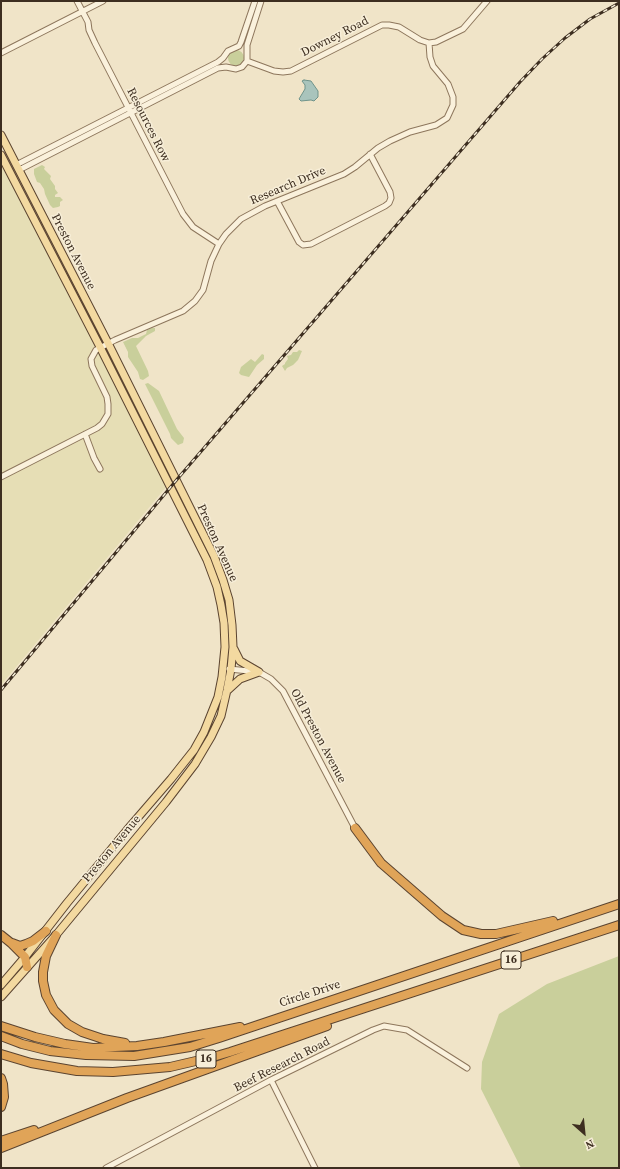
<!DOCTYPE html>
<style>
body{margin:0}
#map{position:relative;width:620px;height:1169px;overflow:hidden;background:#f0e4c8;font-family:"Source Serif 4",serif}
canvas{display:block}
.frame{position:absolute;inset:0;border:2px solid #3d2e20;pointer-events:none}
.north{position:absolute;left:564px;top:1113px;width:40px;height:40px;-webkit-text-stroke:3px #f7eed8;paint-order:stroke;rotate:153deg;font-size:11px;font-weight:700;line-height:16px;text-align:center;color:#3d2e20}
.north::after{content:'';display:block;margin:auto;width:14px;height:18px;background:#3d2e20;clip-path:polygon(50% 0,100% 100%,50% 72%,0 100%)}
</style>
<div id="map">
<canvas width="620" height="1169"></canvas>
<div class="frame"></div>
<div class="north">N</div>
</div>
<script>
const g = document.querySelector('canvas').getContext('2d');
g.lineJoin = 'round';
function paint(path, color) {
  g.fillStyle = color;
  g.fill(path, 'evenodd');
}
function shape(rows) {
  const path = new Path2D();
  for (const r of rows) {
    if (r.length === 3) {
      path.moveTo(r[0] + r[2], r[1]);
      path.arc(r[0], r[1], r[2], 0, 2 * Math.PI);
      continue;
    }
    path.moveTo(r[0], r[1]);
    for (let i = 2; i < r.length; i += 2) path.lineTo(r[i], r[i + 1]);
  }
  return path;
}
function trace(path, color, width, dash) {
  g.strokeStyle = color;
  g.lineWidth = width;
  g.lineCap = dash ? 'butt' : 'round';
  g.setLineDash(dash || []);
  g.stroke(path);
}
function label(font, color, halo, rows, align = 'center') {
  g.font = font + ' "Source Serif 4",serif';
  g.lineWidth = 3;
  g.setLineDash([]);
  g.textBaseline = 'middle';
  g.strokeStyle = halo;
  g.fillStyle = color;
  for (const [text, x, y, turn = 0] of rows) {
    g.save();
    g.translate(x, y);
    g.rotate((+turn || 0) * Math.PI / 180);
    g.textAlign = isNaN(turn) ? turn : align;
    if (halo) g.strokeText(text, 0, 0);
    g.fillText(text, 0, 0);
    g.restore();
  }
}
const farmland = shape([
 [1,157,167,486,1,685]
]);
const green = shape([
 [236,58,8],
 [42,165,45,167,44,169,51,176,50,179,55,186,55,189,58,193,55,195,55,197,60,197,63,200,60,202,60,206,58,207,53,208,50,205,45,194,44,189,40,183,37,182,34,174,34,169],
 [152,328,155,328,155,331,146,336,136,346,148,371,149,376,143,380,140,379,138,372,128,357,128,352,123,342,132,338,138,338,146,334,147,330],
 [299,350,302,351,298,360,293,365,287,368,285,371,282,366,285,364,285,363,288,359,287,356,291,355,293,352,297,352],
 [262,354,264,355,264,359,257,365,249,377,241,375,239,373,241,367,251,359,255,362],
 [110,355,173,480,172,482,110,360,109,356],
 [148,383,159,391,177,429,184,438,183,443,178,445,171,438,170,434,145,384],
 [619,956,619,1168,521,1168,481,1089,482,1062,499,1014,547,984]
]);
const water = shape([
 [304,80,311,81,318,91,318,97,314,101,311,100,301,101,299,99,305,89,305,85,302,81,304,80]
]);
const minor = shape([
 [77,1,88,22,89,30,95,43,183,214,193,227,219,244],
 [1,53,103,1],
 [247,61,274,71,283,72,291,71,382,25,389,25,399,27,420,40,429,43,436,42,463,29,487,1],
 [16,165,218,62,223,58,228,51,239,46,241,42,255,1],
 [19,170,218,68,226,67,236,69,242,67,247,61,247,45,261,1],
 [277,201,299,242,303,245,311,244,385,206,389,203,391,198,390,192,370,154],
 [85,434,94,458,100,469],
 [1,477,97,428,102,424,108,414,108,404,107,397,92,366,91,359,96,350,115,340,183,311,195,301,203,290,211,261,219,244,226,234,241,219,265,206,344,174,355,167,378,148,390,141,410,132,436,125,447,118,453,105,453,97,448,84,433,66,430,57,429,43],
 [229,669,259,672,271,679,283,691,355,828],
 [271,1080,315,1168],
 [106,1168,271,1080,373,1030,384,1026,407,1030,467,1068]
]);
const major = shape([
 [1,135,108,343,214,556,223,580,229,600,232,625,233,647,231,669,227,690,221,716,211,737,195,764,166,802,56,935,1,997],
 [1,155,100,347,207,560,217,587,221,605,224,623,225,647,222,677,218,697,204,732,194,750,171,779,127,830,67,903,25,957,1,985],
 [234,649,240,661,259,672],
 [228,690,240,679,259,672]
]);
const highway = shape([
 [355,828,381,863,442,916,463,930,481,934,496,934,553,921],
 [1,935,11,943,25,957,27,967],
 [56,935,46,956,43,972,43,981,46,995,54,1010,68,1024,82,1032,103,1039,125,1043],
 [12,943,20,946,26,944,33,941,46,931],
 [1,1026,35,1037,65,1044,93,1048,137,1046,164,1042,240,1027],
 [1,1036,22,1044,50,1051,86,1055,134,1056,190,1047,219,1038,619,904],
 [1,1054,31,1063,77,1071,113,1072,170,1067,213,1057,230,1052,619,925],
 [1,1078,3,1084,4,1097,1,1107],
 [1,1141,34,1130],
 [1,1148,127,1098,327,1026]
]);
const rail = shape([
 [1,690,179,477,520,82,542,59,565,38,590,19,619,3]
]);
const shields = [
 [511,960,20],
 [206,1059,20]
];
const shieldNames = [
 ["16",511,960],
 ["16",206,1059]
];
const streetNames = [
 ["Downey Road",335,37,-27],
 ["Resources Row",148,125,63],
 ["Research Drive",288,186,-23],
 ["Preston Avenue",73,252,63],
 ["Preston Avenue",217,543,66],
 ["Old Preston Avenue",318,736,62],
 ["Preston Avenue",112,849,-50],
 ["Circle Drive",310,994,-18],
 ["Beef Research Road",282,1065,-27]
];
paint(farmland, '#e6deb5');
paint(green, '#c9cf9b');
paint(water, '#a9c4bc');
trace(water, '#6f938a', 1);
trace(minor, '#8d765c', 7);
trace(major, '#5b4430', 9);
trace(highway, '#5b4430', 10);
trace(minor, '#faf1dc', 5);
trace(major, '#f3d9a0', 7);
trace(highway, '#e0a458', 8);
trace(rail, '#3d2e20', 3);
trace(rail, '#f7eed8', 1.5, [4.5]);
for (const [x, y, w] of shields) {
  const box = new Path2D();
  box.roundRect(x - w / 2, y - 9, w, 18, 3);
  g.fillStyle = '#f7eed8';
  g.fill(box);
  trace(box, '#3d2e20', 1);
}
label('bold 11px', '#3d2e20', null, shieldNames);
label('12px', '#3d2e20', '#f7eed8', streetNames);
</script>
